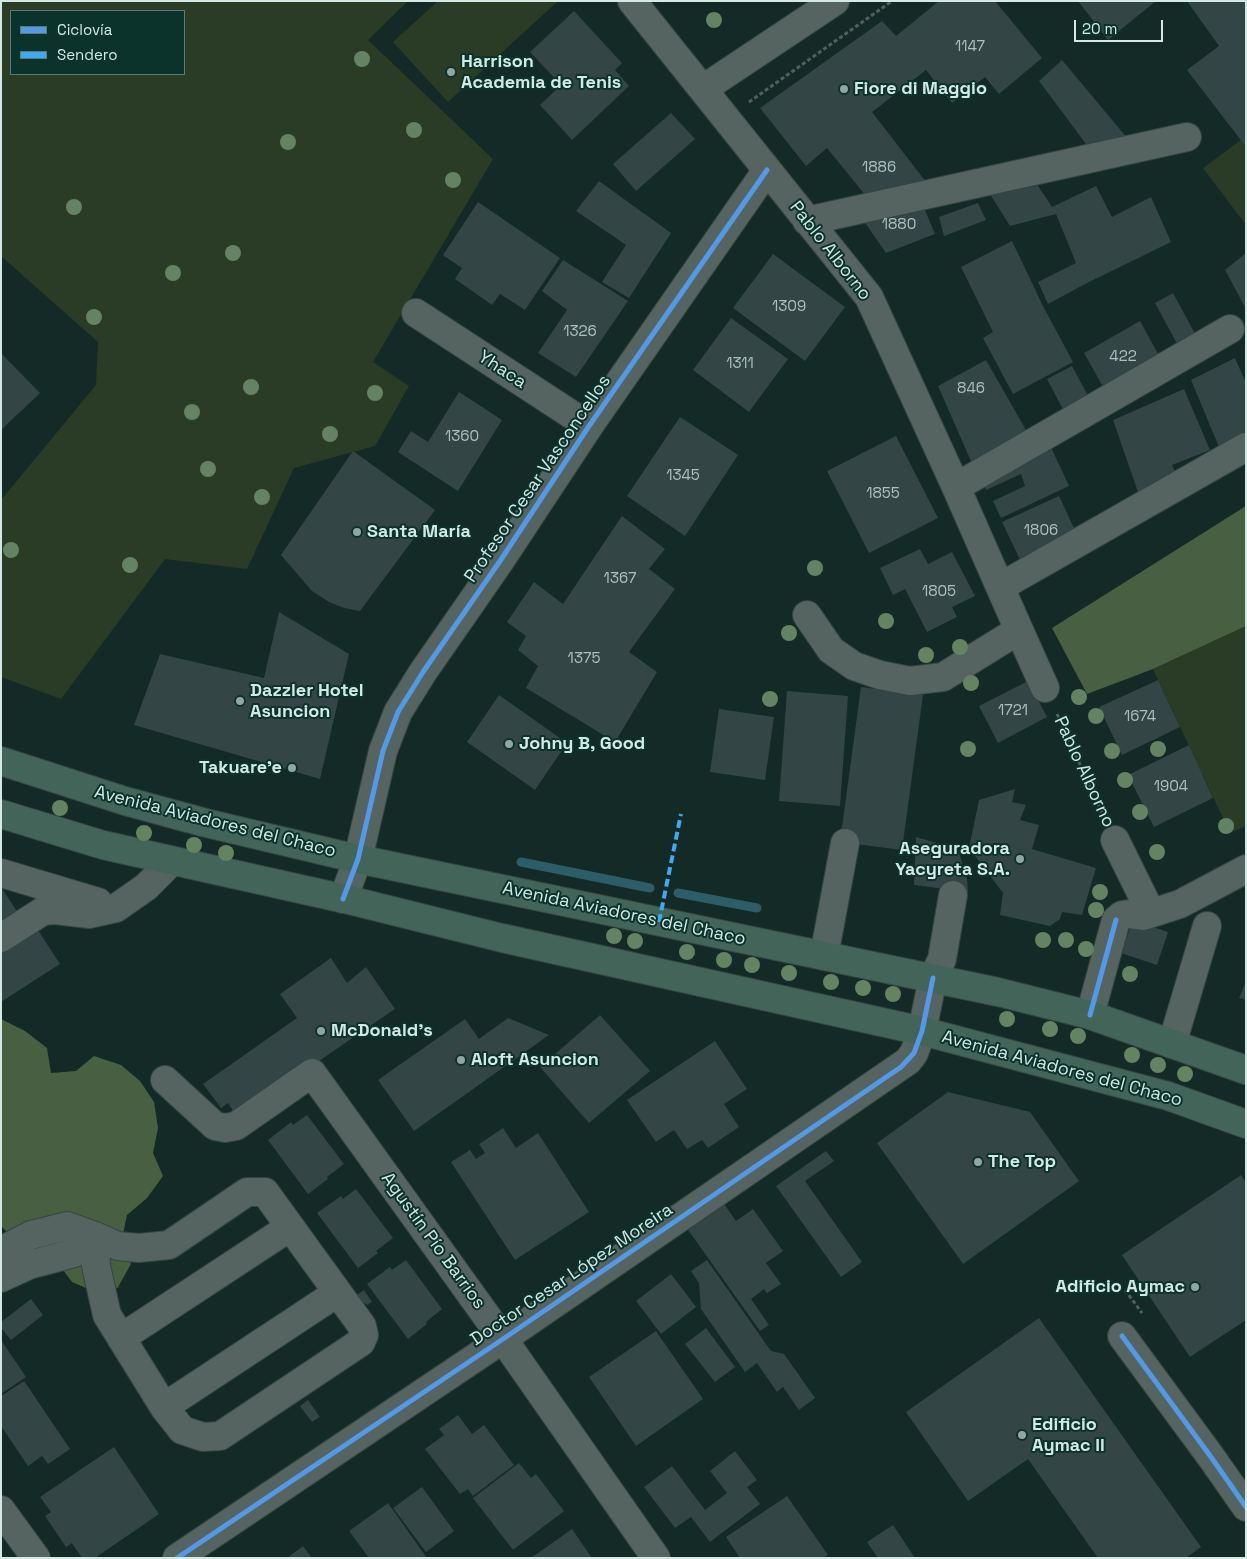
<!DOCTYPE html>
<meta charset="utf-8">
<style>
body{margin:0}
#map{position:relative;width:1247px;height:1559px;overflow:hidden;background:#142a26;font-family:"Space Grotesk",sans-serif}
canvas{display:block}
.frame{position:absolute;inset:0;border:2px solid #d4e9e4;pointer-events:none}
.legend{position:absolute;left:10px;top:10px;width:175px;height:65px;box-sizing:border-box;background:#0b332c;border:1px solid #5b7c76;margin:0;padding:6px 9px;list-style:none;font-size:15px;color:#d4e9e4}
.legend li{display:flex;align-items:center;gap:10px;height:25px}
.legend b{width:25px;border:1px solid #5b7c76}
.scale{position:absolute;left:1074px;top:20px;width:89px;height:22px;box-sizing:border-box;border:2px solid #d4e9e4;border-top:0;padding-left:6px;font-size:15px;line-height:18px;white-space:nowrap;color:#d4e9e4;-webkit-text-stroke:4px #0b332c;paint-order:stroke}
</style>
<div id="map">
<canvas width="1247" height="1559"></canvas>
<div class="frame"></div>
<ul class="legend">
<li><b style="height:6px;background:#5399e6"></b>Ciclovía</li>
<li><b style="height:6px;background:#3fa9f5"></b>Sendero</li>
</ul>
<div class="scale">20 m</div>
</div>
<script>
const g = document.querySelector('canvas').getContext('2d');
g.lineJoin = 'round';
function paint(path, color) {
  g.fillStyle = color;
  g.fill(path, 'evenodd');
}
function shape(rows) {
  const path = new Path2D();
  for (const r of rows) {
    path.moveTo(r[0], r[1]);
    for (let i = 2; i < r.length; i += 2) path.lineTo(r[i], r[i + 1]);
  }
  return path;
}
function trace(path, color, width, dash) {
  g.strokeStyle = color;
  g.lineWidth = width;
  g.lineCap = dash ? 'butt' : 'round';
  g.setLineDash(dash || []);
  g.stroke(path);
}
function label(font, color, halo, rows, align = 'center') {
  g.font = font + ' "Space Grotesk",sans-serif';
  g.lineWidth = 4;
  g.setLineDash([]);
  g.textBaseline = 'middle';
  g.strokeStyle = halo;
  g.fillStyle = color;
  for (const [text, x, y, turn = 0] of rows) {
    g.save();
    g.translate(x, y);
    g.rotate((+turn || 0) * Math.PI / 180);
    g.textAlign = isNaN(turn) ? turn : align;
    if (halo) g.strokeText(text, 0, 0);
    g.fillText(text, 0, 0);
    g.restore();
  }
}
const green = shape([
 [1,1,408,1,368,40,493,159,373,362,409,386,375,446,294,468,247,569,165,559,61,699,1,677,1,500,96,385,98,342,1,256],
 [11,11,184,11,184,74,11,74],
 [438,1,558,1,448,102,393,42],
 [1241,140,1246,147,1246,225,1203,168],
 [1246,626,1246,826,1230,833,1153,669]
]);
const forest = shape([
 [1246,506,1246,626,1153,669,1087,694,1052,628],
 [1,1019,25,1031,47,1048,51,1073,76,1071,94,1056,121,1065,140,1081,154,1102,158,1128,153,1153,163,1176,147,1198,127,1215,122,1239,131,1264,118,1287,122,1286,100,1294,72,1282,58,1263,37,1248,14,1239,1,1226]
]);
const stream = shape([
 [521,862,650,888],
 [678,893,757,908]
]);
const building = shape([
 [939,1,995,1,1042,58,999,94,985,77,952,103,926,70,872,112,930,187,870,201,827,148,806,166,760,108,882,21,896,36],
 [1078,1,1156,1,1108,40],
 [1187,1,1246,1,1246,147,1187,70,1219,46],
 [574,11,622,63,615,70,629,86,572,140,540,105,561,85,530,52],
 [1062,60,1128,139,1089,148,1039,81],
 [671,113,695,139,636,191,613,164],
 [599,181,671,233,629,298,602,282,626,245,576,211],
 [1038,186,1052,207,1096,186,1112,217,1151,197,1171,242,1087,283,1048,304,1038,282,1076,263,1056,214,1010,226,988,191],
 [478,202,560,258,525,310,500,294,492,305,455,279,462,268,443,255],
 [922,203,935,234,886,253,861,217],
 [978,203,986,220,944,236,939,217],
 [1012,241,1043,306,1073,362,1013,394,983,338,993,332,961,267],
 [1246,253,1246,309,1225,270],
 [773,254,845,307,805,361,733,308],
 [563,260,628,301,576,377,538,353,567,310,542,291],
 [1173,293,1199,341,1181,351,1155,303],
 [731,318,788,359,749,412,693,370],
 [1140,321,1162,361,1106,392,1084,353],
 [1,353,40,393,1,430],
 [1235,358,1246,383,1246,435,1219,447,1191,380],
 [986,360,1030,437,974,468,938,386],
 [1072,366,1092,403,1067,417,1047,379],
 [1184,389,1210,450,1172,465,1177,476,1138,492,1113,420],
 [459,392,502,420,458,491,398,452,411,431,428,442],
 [680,417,738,455,685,536,627,496],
 [896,436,938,518,869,553,827,471],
 [1048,441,1069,486,1001,518,993,501,1025,486,1021,474,986,490,981,479],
 [353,451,435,510,360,611,344,608,329,602,312,591,281,555],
 [1059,496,1080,541,1023,566,1002,522],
 [622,516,665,549,649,569,675,589,629,652,657,672,615,742,526,688,538,666,518,650,526,636,507,622,534,582,563,604],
 [920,549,928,564,952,552,975,596,952,607,957,617,927,632,905,589,893,595,880,568],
 [279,612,349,654,320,779,134,725,160,654,264,678],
 [1158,680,1180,727,1122,755,1099,707],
 [1028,681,1047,717,998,743,979,706],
 [861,687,923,695,902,850,840,842],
 [787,691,848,696,840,806,779,801],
 [499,695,567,743,535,790,467,742],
 [719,709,774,717,765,780,710,772],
 [1189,745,1213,798,1154,827,1128,775],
 [1015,789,1012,802,1026,805,1020,820,1039,825,1032,849,1096,868,1082,915,1062,912,1060,919,1050,926,1000,915,1003,893,969,848,979,800],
 [916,837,958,849,967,879,968,892,914,885],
 [1,887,30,931,36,927,60,964,1,1002],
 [1133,920,1168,932,1157,965,1121,953],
 [331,958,347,983,366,967,395,1009,237,1117,228,1103,221,1108,203,1084,297,1018,280,994],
 [1246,981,1246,1000,1239,998],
 [600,1015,650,1071,589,1123,540,1067],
 [508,1018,549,1035,414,1131,378,1080,465,1019,479,1039],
 [715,1041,747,1089,724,1104,739,1127,708,1148,702,1140,687,1149,674,1130,656,1142,627,1100],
 [948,1092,1030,1112,1079,1181,963,1264,877,1143],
 [307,1115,344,1164,327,1177,328,1179,308,1194,268,1140,291,1122,293,1125],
 [503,1128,516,1148,538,1133,589,1212,515,1260,451,1162,470,1150,476,1159,485,1153,479,1144],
 [826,1151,834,1161,805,1181,862,1262,841,1277,776,1186],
 [1241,1175,1246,1183,1246,1320,1190,1357,1122,1255],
 [356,1189,393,1238,376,1251,378,1253,358,1268,317,1213,341,1196,343,1199],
 [722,1201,736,1221,753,1209,783,1251,766,1263,781,1284,767,1293,764,1289,751,1299,769,1325,760,1331,686,1227],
 [406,1260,442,1309,426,1322,427,1324,408,1339,367,1284,390,1267,392,1270],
 [707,1260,771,1351,784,1354,815,1398,799,1410,783,1387,777,1392,757,1363,745,1372,701,1309,699,1283,691,1271],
 [671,1274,696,1307,661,1334,636,1301],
 [364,1290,372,1302,367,1305,365,1303,363,1305,357,1295],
 [31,1299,43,1315,11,1340,1,1328,1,1322],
 [1039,1318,1201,1547,1186,1558,1098,1558,1028,1459,968,1501,906,1412],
 [706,1328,735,1367,715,1382,685,1344],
 [656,1331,703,1399,636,1446,589,1377],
 [1,1340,26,1377,1,1394],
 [24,1381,70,1449,48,1464,42,1456,28,1466,1,1426,1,1396],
 [308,1400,320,1417,312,1422,300,1406],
 [458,1415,472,1434,484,1425,514,1465,473,1496,468,1489,460,1494,425,1449,444,1435,439,1429],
 [114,1447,159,1514,95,1558,82,1558,72,1543,66,1547,45,1516,51,1512,40,1497],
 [735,1451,757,1480,747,1487,760,1504,710,1542,691,1517,675,1528,644,1487,672,1466,705,1510,727,1493,710,1471],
 [519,1463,531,1478,536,1474,564,1511,513,1550,473,1498],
 [422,1487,454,1531,426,1552,393,1508],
 [787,1496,828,1555,823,1558,740,1558,726,1537],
 [388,1503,427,1558,369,1558,349,1531],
 [893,1525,915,1558,878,1558,867,1542],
 [572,1529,592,1558,531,1558],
 [303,1546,312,1558,287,1558]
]);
const path = shape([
 [749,102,892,1],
 [1057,714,1103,815],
 [1125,1290,1142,1313]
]);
const minor = shape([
 [632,1,869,297,956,487,1019,630],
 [703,89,835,1],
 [807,221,1187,137],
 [416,313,589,426],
 [956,487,1230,329],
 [1000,587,1246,447],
 [807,615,831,650,854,666,880,675,910,681,943,677,1019,630,1045,688],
 [1115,840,1151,913],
 [1,873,98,902],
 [343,899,358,859,383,751,398,712,423,672,500,561,589,426,767,170],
 [1,938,43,911,55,910,89,914,116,908,146,887,172,861],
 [824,956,845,843],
 [1090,1015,1116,920,1122,915,1129,914,1143,916,1180,904,1246,869],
 [1172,1044,1207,926],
 [165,1080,215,1126,225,1128,236,1126,312,1073,503,1339,656,1558],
 [1,1251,31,1235,67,1226,95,1236,118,1246,139,1248,169,1245,247,1192,265,1192,362,1326,364,1335,361,1342,220,1436,203,1437,182,1430,164,1407,107,1315,96,1266,95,1236],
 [1,1278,29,1265,74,1253,95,1236],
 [1122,1336,1211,1457,1246,1507],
 [121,1338,290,1227],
 [164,1407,337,1293],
 [1,1510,36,1558],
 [177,1558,503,1339,908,1061,914,1053,922,1031,933,978,942,959,953,895]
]);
const highway = shape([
 [1,761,125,801,206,823,358,859,998,992,1090,1015,1246,1070],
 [1,814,103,845,345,899,502,938,922,1031,1168,1096,1246,1124]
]);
const quiet = shape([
 [659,922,681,814]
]);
const cycleway = shape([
 [343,899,358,859,383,751,398,712,423,672,500,561,589,426,767,170],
 [1090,1015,1116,920],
 [1122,1336,1211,1457,1246,1507],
 [177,1558,503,1339,901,1067,914,1053,922,1031,933,978]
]);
const trees = [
 [714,20],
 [362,59],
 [414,130],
 [288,142],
 [453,180],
 [74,207],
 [233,253],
 [173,273],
 [94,317],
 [251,387],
 [375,393],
 [192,412],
 [330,434],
 [208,469],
 [262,497],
 [11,550],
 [130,565],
 [815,568],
 [886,621],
 [789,633],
 [960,647],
 [926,655],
 [971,683],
 [1079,697],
 [770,699],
 [1096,716],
 [968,749],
 [1158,749],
 [1112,751],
 [1125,780],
 [60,808],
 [1140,812],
 [1226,826],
 [144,833],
 [194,845],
 [1157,852],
 [226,853],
 [1100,892],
 [1096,910],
 [614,936],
 [1043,940],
 [1066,940],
 [635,941],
 [1086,949],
 [687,952],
 [724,960],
 [752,965],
 [789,973],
 [1130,974],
 [831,982],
 [863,988],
 [893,994],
 [1007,1019],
 [1050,1029],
 [1078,1036],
 [1132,1055],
 [1158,1065],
 [1185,1074]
];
const markers = [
 [451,72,5,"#91a6a2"],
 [844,89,5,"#91a6a2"],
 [357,532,5,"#91a6a2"],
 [240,701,5,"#91a6a2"],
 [509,744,5,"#91a6a2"],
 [292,768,5,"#91a6a2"],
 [1020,859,5,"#91a6a2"],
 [321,1031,5,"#91a6a2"],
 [461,1060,5,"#91a6a2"],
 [978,1162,5,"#91a6a2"],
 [1195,1287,5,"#91a6a2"],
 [1022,1435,5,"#91a6a2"]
];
const numberNames = [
 ["1147",970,47],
 ["1886",879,168],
 ["1880",899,225],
 ["1309",789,307],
 ["1326",580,332],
 ["422",1123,357],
 ["1311",740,364],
 ["846",971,389],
 ["1360",462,437],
 ["1345",683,476],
 ["1855",883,494],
 ["1806",1041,531],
 ["1367",620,579],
 ["1805",939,592],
 ["1375",584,659],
 ["1721",1013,711],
 ["1674",1140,717],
 ["1904",1171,787]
];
const poiNames = [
 ["Harrison",461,62],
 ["Academia de Tenis",461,83],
 ["Fiore di Maggio",854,89],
 ["Santa María",367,532],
 ["Dazzler Hotel",250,691],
 ["Asuncion",250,712],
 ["Johny B, Good",519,744],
 ["Takuare’e",282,768,"right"],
 ["Aseguradora",1010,849,"right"],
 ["Yacyreta S.A.",1010,870,"right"],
 ["McDonald's",331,1031],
 ["Aloft Asuncion",471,1060],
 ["The Top",988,1162],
 ["Adificio Aymac",1185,1287,"right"],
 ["Edificio",1032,1425],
 ["Aymac II",1032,1446]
];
const streetNames = [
 ["Pablo Alborno",830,251,52],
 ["Yhaca",502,370,33],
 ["Profesor Cesar Vasconcellos",538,479,-56],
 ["Pablo Alborno",1084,772,65],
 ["Avenida Aviadores del Chaco",215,822,14],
 ["Avenida Aviadores del Chaco",624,914,12],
 ["Avenida Aviadores del Chaco",1062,1069,15],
 ["Agustín Pío Barrios",433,1241,54],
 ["Doctor Cesar López Moreira",572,1275,-34]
];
paint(green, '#2a3c25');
paint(forest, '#495f42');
trace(stream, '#2e5d6a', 9);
paint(building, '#334544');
trace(minor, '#354642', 30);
trace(highway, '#354642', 30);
trace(path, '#52605d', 3, [4, 2.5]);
trace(minor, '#556461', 28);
trace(highway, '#436459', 28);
trace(quiet, '#3fa9f5', 4, [8, 4]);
trace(cycleway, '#5399e6', 5);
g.fillStyle = '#648362';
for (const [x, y] of trees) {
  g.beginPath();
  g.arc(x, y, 8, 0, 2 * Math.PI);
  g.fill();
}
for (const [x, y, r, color] of markers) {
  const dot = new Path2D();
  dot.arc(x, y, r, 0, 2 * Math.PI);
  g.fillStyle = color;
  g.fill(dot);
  trace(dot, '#0b332c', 2);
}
label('15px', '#acc0bc', null, numberNames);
label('bold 18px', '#d4e9e4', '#0b332c', poiNames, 'left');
label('18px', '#d4e9e4', '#0b332c', streetNames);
</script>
